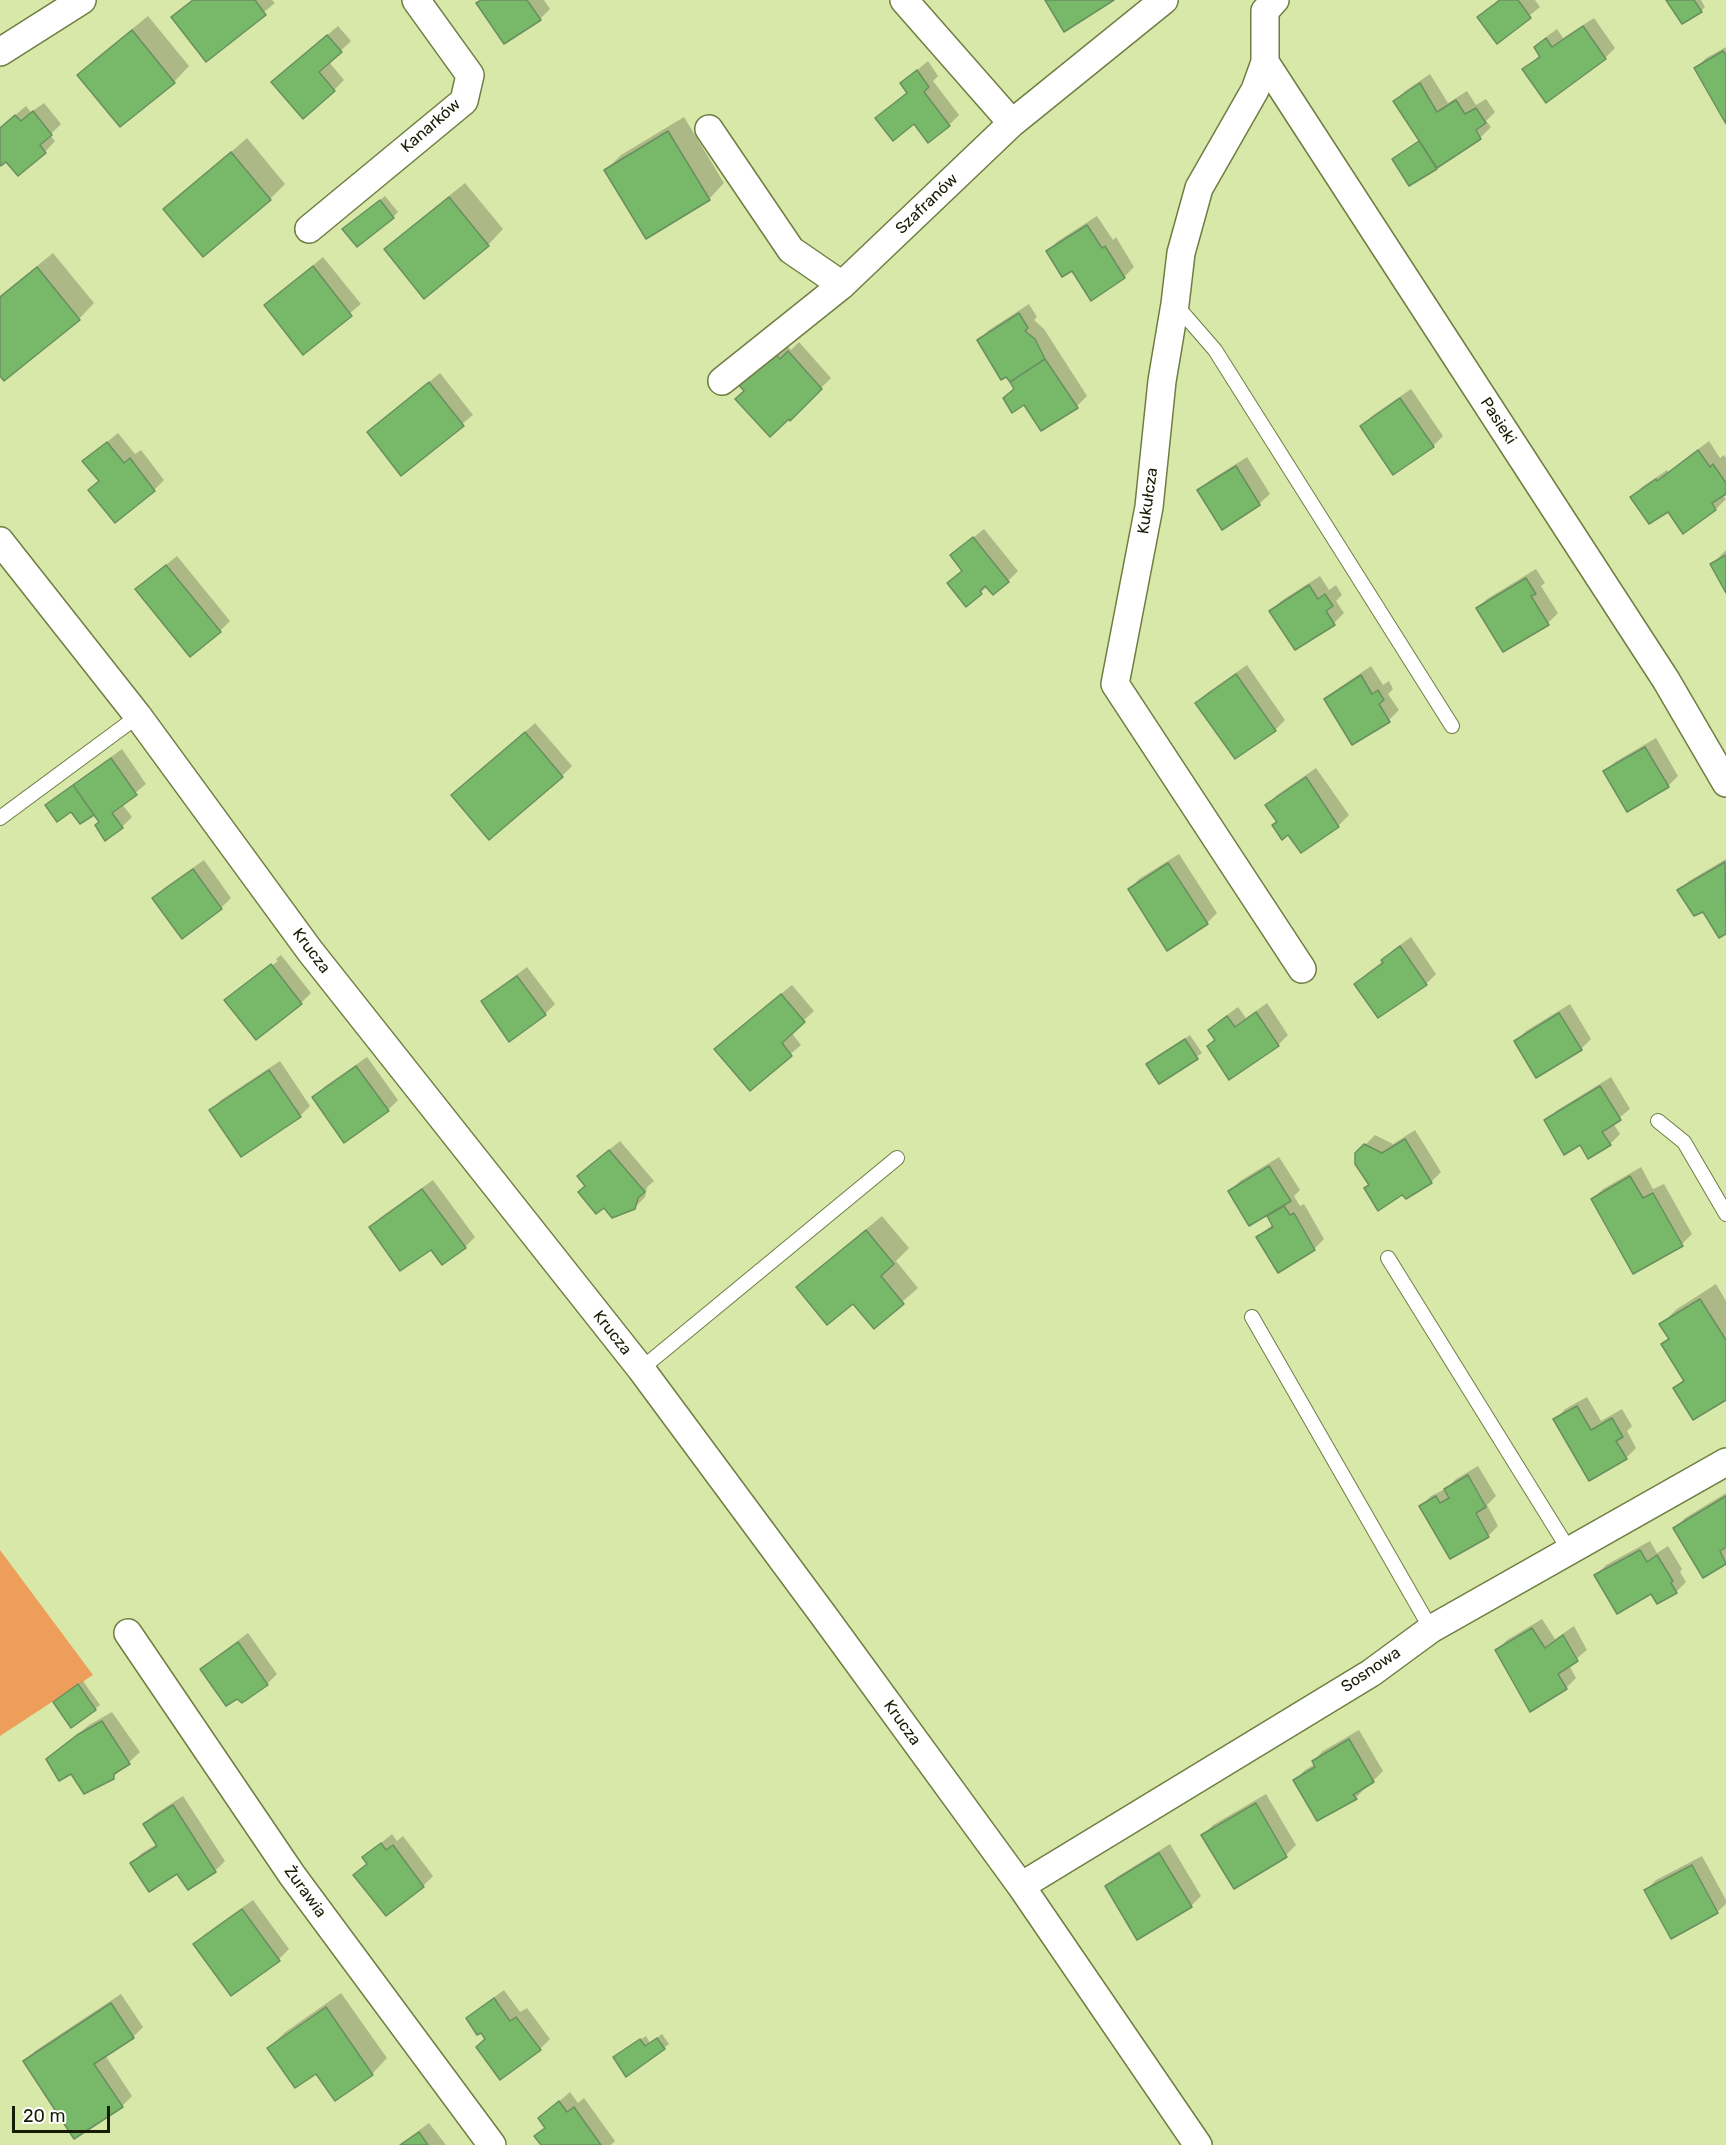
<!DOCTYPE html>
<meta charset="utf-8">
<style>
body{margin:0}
#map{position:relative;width:1726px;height:2145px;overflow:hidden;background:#d8e8a9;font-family:Rubik,sans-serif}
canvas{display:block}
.scale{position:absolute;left:12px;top:2106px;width:98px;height:27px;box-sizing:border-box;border:3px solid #171d05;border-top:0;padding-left:8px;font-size:18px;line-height:21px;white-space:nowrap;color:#171d05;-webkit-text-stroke:4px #fff;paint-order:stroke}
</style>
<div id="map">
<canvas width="1726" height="2145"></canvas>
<div class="scale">20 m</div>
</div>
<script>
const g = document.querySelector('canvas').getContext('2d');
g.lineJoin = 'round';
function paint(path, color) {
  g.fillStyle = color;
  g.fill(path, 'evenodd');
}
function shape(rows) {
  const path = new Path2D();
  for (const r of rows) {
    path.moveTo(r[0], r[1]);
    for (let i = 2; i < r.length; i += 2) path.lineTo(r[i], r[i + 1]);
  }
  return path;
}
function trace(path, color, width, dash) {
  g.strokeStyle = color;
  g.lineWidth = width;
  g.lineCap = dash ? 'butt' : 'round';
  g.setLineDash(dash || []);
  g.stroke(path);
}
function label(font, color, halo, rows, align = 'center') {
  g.font = font + ' Rubik,sans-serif';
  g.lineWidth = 6;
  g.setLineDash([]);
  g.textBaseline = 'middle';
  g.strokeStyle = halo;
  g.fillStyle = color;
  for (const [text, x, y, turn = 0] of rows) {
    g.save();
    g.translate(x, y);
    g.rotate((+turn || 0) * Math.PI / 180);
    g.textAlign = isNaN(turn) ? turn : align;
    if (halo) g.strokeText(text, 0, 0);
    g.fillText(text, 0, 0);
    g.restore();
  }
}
const green = shape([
 [0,1550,93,1675,0,1736]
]);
const shadow = shape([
 [192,0,272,0,275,3,206,60,173,17],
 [481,0,544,0,550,9,540,19,504,42],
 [1498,0,1535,0,1540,7,1497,42,1479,17],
 [1668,0,1701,0,1705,7,1701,11],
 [148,16,189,66,174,82,79,75,95,59],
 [1594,18,1615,48,1605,58,1524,69,1540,55,1535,47,1546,37,1557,29,1563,38],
 [338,26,351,41,329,62,344,80,334,90,283,72],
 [1726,47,1726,121,1696,68,1706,58],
 [928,61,938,76,933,81,959,115,949,125,877,118,908,92,902,83],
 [1430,74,1448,103,1467,91,1476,105,1486,99,1495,112,1486,121,1491,127,1481,137,1436,168,1394,159,1421,140,1395,101,1405,91],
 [44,103,61,124,50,135,55,141,45,152,0,162,0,128,26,106,31,112],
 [684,117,724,183,709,199,606,170,621,155],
 [247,138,285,184,270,199,165,210],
 [465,183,503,229,488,245,424,297,386,250,402,234],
 [385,196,398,212,393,217,349,225],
 [1097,216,1113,240,1116,237,1134,267,1124,277,1072,269,1048,251,1058,241],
 [53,253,94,303,79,319,0,374,0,296],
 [323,257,361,304,303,352,266,305],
 [1029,304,1037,317,1034,320,1044,329,1087,396,1077,406,1015,388,979,340,989,330],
 [799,342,831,378,791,418,737,399,784,343,791,350],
 [440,373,473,415,402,474,369,433],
 [1411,389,1443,436,1433,446,1394,473,1362,426,1372,416],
 [118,433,135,454,141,450,164,480,154,490,100,480,84,461],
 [1709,441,1720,458,1724,455,1726,458,1726,492,1722,494,1726,499,1716,509,1668,510,1632,497,1642,487,1667,470,1668,472],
 [1247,457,1270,494,1259,504,1222,528,1199,491,1209,481],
 [984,529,1018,571,1008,581,988,586,966,605,963,570,952,555],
 [1726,550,1726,590,1712,564],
 [177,556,230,621,220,631,147,580],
 [1536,569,1545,583,1541,586,1558,613,1548,623,1477,609,1487,599],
 [1320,576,1329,590,1336,585,1342,595,1336,601,1344,613,1334,623,1271,611,1281,601],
 [1247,665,1285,720,1275,730,1197,703,1207,693],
 [1371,666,1383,685,1389,681,1393,689,1388,694,1399,710,1389,720,1326,700,1336,690],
 [535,723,572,766,562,776,453,795],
 [1656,738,1678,776,1668,786,1605,772,1615,762],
 [122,749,146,784,122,804,132,817,122,827,101,822,94,813,93,814,72,810,52,800],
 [1316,768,1349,815,1339,825,1301,850,1267,805,1277,795],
 [1179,854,1217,913,1207,923,1168,949,1129,890,1139,879],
 [1726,859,1726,932,1719,936,1704,909,1679,891,1689,881],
 [204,860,231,898,221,908,182,936,154,898,164,888],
 [1411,937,1436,974,1426,984,1356,984,1366,974,1383,961,1383,960,1393,950],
 [281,955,311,993,301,1003,226,1000,235,991,235,993,278,961,276,959],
 [527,967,555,1004,545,1014,483,1002,493,992],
 [792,985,814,1011,791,1032,801,1045,750,1089,726,1039],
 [1267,1003,1288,1035,1278,1045,1216,1039,1210,1030,1220,1020,1238,1007,1246,1018],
 [1570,1004,1591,1039,1581,1049,1516,1041,1526,1031],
 [1190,1035,1202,1053,1159,1082,1148,1064],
 [367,1057,398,1100,388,1110,314,1097,324,1087],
 [280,1061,310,1106,300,1116,211,1110,221,1100],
 [1611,1077,1630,1109,1613,1123,1620,1134,1610,1144,1581,1143,1546,1121,1556,1111],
 [1415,1130,1441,1172,1431,1182,1370,1185,1356,1154,1375,1135,1393,1144],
 [620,1141,654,1181,647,1187,645,1197,635,1207,587,1186,589,1166],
 [1279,1157,1300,1190,1294,1196,1300,1206,1304,1204,1324,1239,1314,1249,1258,1237,1273,1224,1268,1214,1230,1191,1240,1181],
 [1641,1167,1653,1189,1664,1184,1692,1234,1682,1244,1592,1199,1603,1189],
 [433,1180,475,1237,465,1247,431,1248,371,1227,381,1217],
 [882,1216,909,1248,896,1261,918,1288,874,1327,854,1302,798,1287,814,1272],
 [1716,1284,1726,1301,1726,1398,1675,1389,1684,1379,1662,1344,1669,1337,1661,1324,1677,1309],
 [1587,1397,1601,1421,1622,1409,1632,1426,1627,1431,1636,1448,1626,1458,1589,1479,1555,1420,1565,1409],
 [1478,1466,1496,1496,1487,1505,1498,1526,1488,1536,1421,1506,1431,1496,1447,1488,1456,1479],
 [1726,1493,1726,1562,1703,1576,1675,1528,1685,1518],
 [1650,1541,1657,1553,1668,1546,1682,1569,1680,1572,1686,1582,1676,1592,1652,1592,1596,1575,1606,1565],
 [1542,1619,1555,1639,1574,1626,1587,1650,1569,1665,1576,1678,1566,1688,1497,1650,1507,1640],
 [248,1633,277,1674,267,1684,202,1670,212,1660],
 [83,1681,100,1705,95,1709,55,1702],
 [112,1712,140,1752,113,1777,71,1772,48,1759,89,1725],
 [1359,1730,1383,1771,1373,1781,1364,1786,1365,1788,1356,1798,1318,1819,1295,1780,1305,1770,1315,1764,1313,1761,1323,1751],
 [1266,1794,1296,1845,1286,1855,1234,1887,1203,1835,1213,1825],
 [183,1796,225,1861,215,1871,178,1872,132,1863,142,1853,157,1844,145,1824,155,1814],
 [392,1834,397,1841,403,1836,433,1876,423,1886,355,1875,368,1863,364,1857],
 [1170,1844,1201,1896,1191,1906,1107,1887,1117,1877],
 [1702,1856,1726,1900,1726,1904,1717,1912,1646,1890,1656,1880],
 [253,1900,289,1949,279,1959,195,1944,205,1934],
 [504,1990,520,2012,527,2008,550,2039,540,2049,487,2038,468,2019,478,2009],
 [341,1993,387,2058,372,2074,316,2072,269,2048,284,2033],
 [121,1994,143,2027,133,2037,105,2055,132,2096,122,2106,25,2061,35,2051],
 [662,2034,669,2044,664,2048,620,2053,646,2036,650,2043],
 [570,2092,578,2103,584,2098,615,2141,611,2145,542,2145,536,2136,546,2126,540,2118],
 [429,2123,446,2145,399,2145]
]);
const building = shape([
 [193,0,255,0,266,15,206,62,171,17,193,0],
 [481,0,527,0,541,20,504,44,476,3,481,0],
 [1045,0,1114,0,1064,32,1045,0],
 [1500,0,1518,0,1531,18,1497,44,1477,17,1500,0],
 [1666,0,1694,0,1702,12,1682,24,1666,0],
 [1583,26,1606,59,1546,103,1522,69,1540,57,1534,47,1546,38,1552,47,1583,26],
 [132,30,175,83,120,127,77,75,132,30],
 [327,35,342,52,319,72,335,91,303,119,271,82,327,35],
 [1723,51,1726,55,1726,124,1694,68,1723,51],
 [917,70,929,87,924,92,950,126,928,143,914,124,893,141,875,118,907,93,900,83,917,70],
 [1420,83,1437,112,1456,100,1465,114,1476,108,1486,123,1476,130,1481,139,1437,168,1393,101,1420,83],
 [33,111,52,135,40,145,46,153,18,176,6,162,1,166,0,164,0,128,15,115,21,121,33,111],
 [668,131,710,200,646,239,604,170,668,131],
 [1419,141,1437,169,1409,186,1392,159,1419,141],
 [231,152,271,200,203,257,163,209,231,152],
 [449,197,489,246,424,299,384,249,449,197],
 [380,200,394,218,357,247,342,229,380,200],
 [1087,225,1102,248,1105,246,1125,278,1091,301,1072,271,1062,277,1046,251,1087,225],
 [313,266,352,316,303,355,264,305,313,266],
 [37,267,80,320,4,381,0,376,0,297,37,267],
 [1019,313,1028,328,1025,331,1035,339,1045,359,1010,382,1006,377,1001,380,977,340,1019,313],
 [788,351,822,389,790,421,789,419,770,437,735,399,744,391,738,384,773,352,780,359,788,351],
 [1045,359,1078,408,1041,431,1024,405,1012,413,1003,398,1014,389,1010,382,1045,359],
 [429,382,464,426,401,476,367,432,429,382],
 [1400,398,1434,447,1393,475,1360,426,1400,398],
 [107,442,124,463,130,458,155,491,115,523,88,490,99,481,82,461,107,442],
 [1698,450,1710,467,1713,464,1726,483,1726,494,1712,503,1716,510,1683,534,1668,512,1649,524,1630,497,1656,479,1657,481,1698,450],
 [1236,466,1260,505,1222,530,1197,490,1236,466],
 [973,537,1009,582,993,595,985,586,980,591,982,594,966,607,947,583,962,571,950,555,973,537],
 [1726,555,1726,593,1710,564,1726,555],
 [166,565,221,632,190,657,135,589,166,565],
 [1526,578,1536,594,1531,596,1549,625,1503,652,1476,608,1526,578],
 [1309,585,1318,599,1325,594,1333,606,1326,611,1335,625,1295,650,1269,611,1309,585],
 [1236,674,1276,731,1235,759,1195,703,1236,674],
 [1361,675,1372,694,1378,690,1384,700,1379,704,1390,722,1352,745,1324,699,1361,675],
 [525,732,563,777,489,840,451,795,525,732],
 [1645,747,1669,787,1627,812,1603,771,1645,747],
 [111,758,137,795,112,813,123,828,105,841,95,825,99,822,73,785,111,758],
 [1306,777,1339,827,1301,853,1288,835,1282,840,1272,825,1277,822,1265,805,1306,777],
 [73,785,94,815,80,824,71,812,57,822,45,805,73,785],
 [1725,862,1726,934,1719,938,1703,912,1694,916,1677,890,1725,862],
 [1168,863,1208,924,1167,951,1128,889,1168,863],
 [193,869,222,909,182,939,152,898,193,869],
 [1400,946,1427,985,1378,1018,1354,984,1383,963,1381,960,1400,946],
 [271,964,302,1004,256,1040,224,1000,271,964],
 [517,976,546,1015,509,1042,481,1001,517,976],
 [781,994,805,1022,782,1043,792,1056,750,1091,714,1049,781,994],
 [1256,1012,1279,1046,1229,1080,1207,1046,1215,1040,1208,1030,1227,1016,1235,1027,1256,1012],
 [1559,1013,1582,1050,1536,1078,1514,1041,1559,1013],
 [1185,1039,1198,1059,1159,1084,1146,1064,1185,1039],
 [356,1066,389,1111,344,1143,312,1097,356,1066],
 [269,1070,301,1117,241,1157,209,1110,269,1070],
 [1600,1086,1621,1120,1602,1132,1611,1145,1588,1159,1580,1145,1564,1155,1544,1120,1600,1086],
 [1405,1139,1432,1183,1406,1199,1402,1195,1378,1211,1364,1188,1369,1185,1355,1164,1355,1153,1364,1144,1382,1153,1405,1139],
 [609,1150,645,1192,638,1198,635,1209,612,1218,604,1208,596,1214,578,1192,585,1186,577,1176,609,1150],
 [1269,1166,1291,1201,1249,1226,1228,1191,1269,1166],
 [1630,1176,1643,1198,1653,1193,1683,1246,1633,1274,1591,1199,1630,1176],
 [422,1189,466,1248,442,1265,431,1250,400,1271,369,1227,422,1189],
 [1284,1206,1290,1215,1294,1213,1315,1250,1278,1273,1256,1237,1273,1227,1267,1216,1284,1206],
 [866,1230,894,1264,881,1276,904,1304,874,1329,853,1304,827,1325,796,1287,866,1230],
 [1700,1299,1726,1340,1726,1400,1693,1420,1673,1388,1684,1381,1661,1344,1669,1339,1659,1324,1700,1299],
 [1577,1406,1591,1430,1612,1418,1623,1437,1616,1441,1627,1459,1589,1481,1553,1419,1577,1406],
 [1468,1475,1486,1507,1476,1513,1489,1537,1450,1559,1419,1506,1436,1496,1440,1503,1449,1498,1444,1489,1468,1475],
 [1726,1496,1726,1547,1720,1551,1726,1564,1703,1578,1673,1528,1726,1496],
 [1640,1550,1647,1562,1657,1555,1673,1581,1671,1583,1677,1593,1657,1604,1651,1594,1617,1614,1594,1575,1640,1550],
 [1532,1628,1545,1648,1563,1635,1578,1661,1558,1674,1567,1689,1530,1712,1495,1650,1532,1628],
 [238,1642,268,1685,242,1703,237,1699,226,1706,200,1669,238,1642],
 [78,1684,96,1710,71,1728,53,1702,78,1684],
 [102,1721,130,1764,114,1774,114,1779,84,1794,71,1774,59,1781,46,1759,77,1735,102,1721],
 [1349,1739,1374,1782,1353,1795,1357,1799,1317,1821,1293,1780,1315,1767,1312,1761,1349,1739],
 [1256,1803,1287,1857,1234,1889,1201,1835,1256,1803],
 [173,1805,216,1872,188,1890,177,1874,149,1892,130,1863,157,1846,143,1824,173,1805],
 [381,1843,386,1850,393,1845,424,1887,386,1916,353,1875,367,1864,362,1857,381,1843],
 [1159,1853,1192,1907,1137,1940,1105,1886,1159,1853],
 [1692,1865,1718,1913,1671,1939,1644,1890,1692,1865],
 [242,1909,280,1961,231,1996,193,1944,242,1909],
 [494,1998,510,2021,516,2017,541,2050,500,2080,476,2047,485,2039,481,2033,477,2035,466,2018,494,1998],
 [111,2003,134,2038,94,2064,123,2107,74,2139,23,2061,111,2003],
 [326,2007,373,2075,335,2101,316,2074,295,2088,267,2048,326,2007],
 [657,2038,665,2049,626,2077,613,2057,640,2039,645,2046,657,2038],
 [559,2101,567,2112,574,2107,601,2145,541,2145,534,2136,545,2128,538,2118,559,2101],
 [419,2132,428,2145,400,2145,419,2132]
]);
const lane = shape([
 [1175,304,1215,350,1452,726],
 [0,818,138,716],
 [1658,1121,1684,1142,1726,1214],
 [1388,1258,1569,1550],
 [1252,1317,1431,1629],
 [641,1369,897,1158]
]);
const street = shape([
 [904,0,1012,123,1164,0],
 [1275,0,1265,11,1265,62,1255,90,1199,188,1181,253,1175,304,1162,381,1149,507,1115,684,1302,969],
 [0,52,82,0],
 [1265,62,1666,680,1726,783],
 [709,129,791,250,842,285],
 [309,229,464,101,470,75,416,0],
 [722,381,842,285,1012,123],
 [0,541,138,716,310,951,641,1369,824,1616,1021,1886,1198,2145],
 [128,1633,292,1875,492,2145],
 [1021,1886,1371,1673,1431,1629,1726,1462]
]);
const streetNames = [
 ["Kanarków",431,126,-41],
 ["Szafranów",927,204,-44],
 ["Pasieki",1498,421,57],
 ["Kukułcza",1148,501,-82],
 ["Krucza",311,951,53],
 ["Krucza",612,1333,52],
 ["Sosnowa",1371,1670,-34],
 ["Krucza",902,1723,54],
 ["Żurawia",305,1892,54]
];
paint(green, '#ec9e5a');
paint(shadow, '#0003');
paint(building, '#78b869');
trace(building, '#68905f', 1.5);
trace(lane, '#6f7d42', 16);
trace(street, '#6f7d42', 30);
trace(lane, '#fff', 14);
trace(street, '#fff', 27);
label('16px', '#171d05', '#fff', streetNames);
</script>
